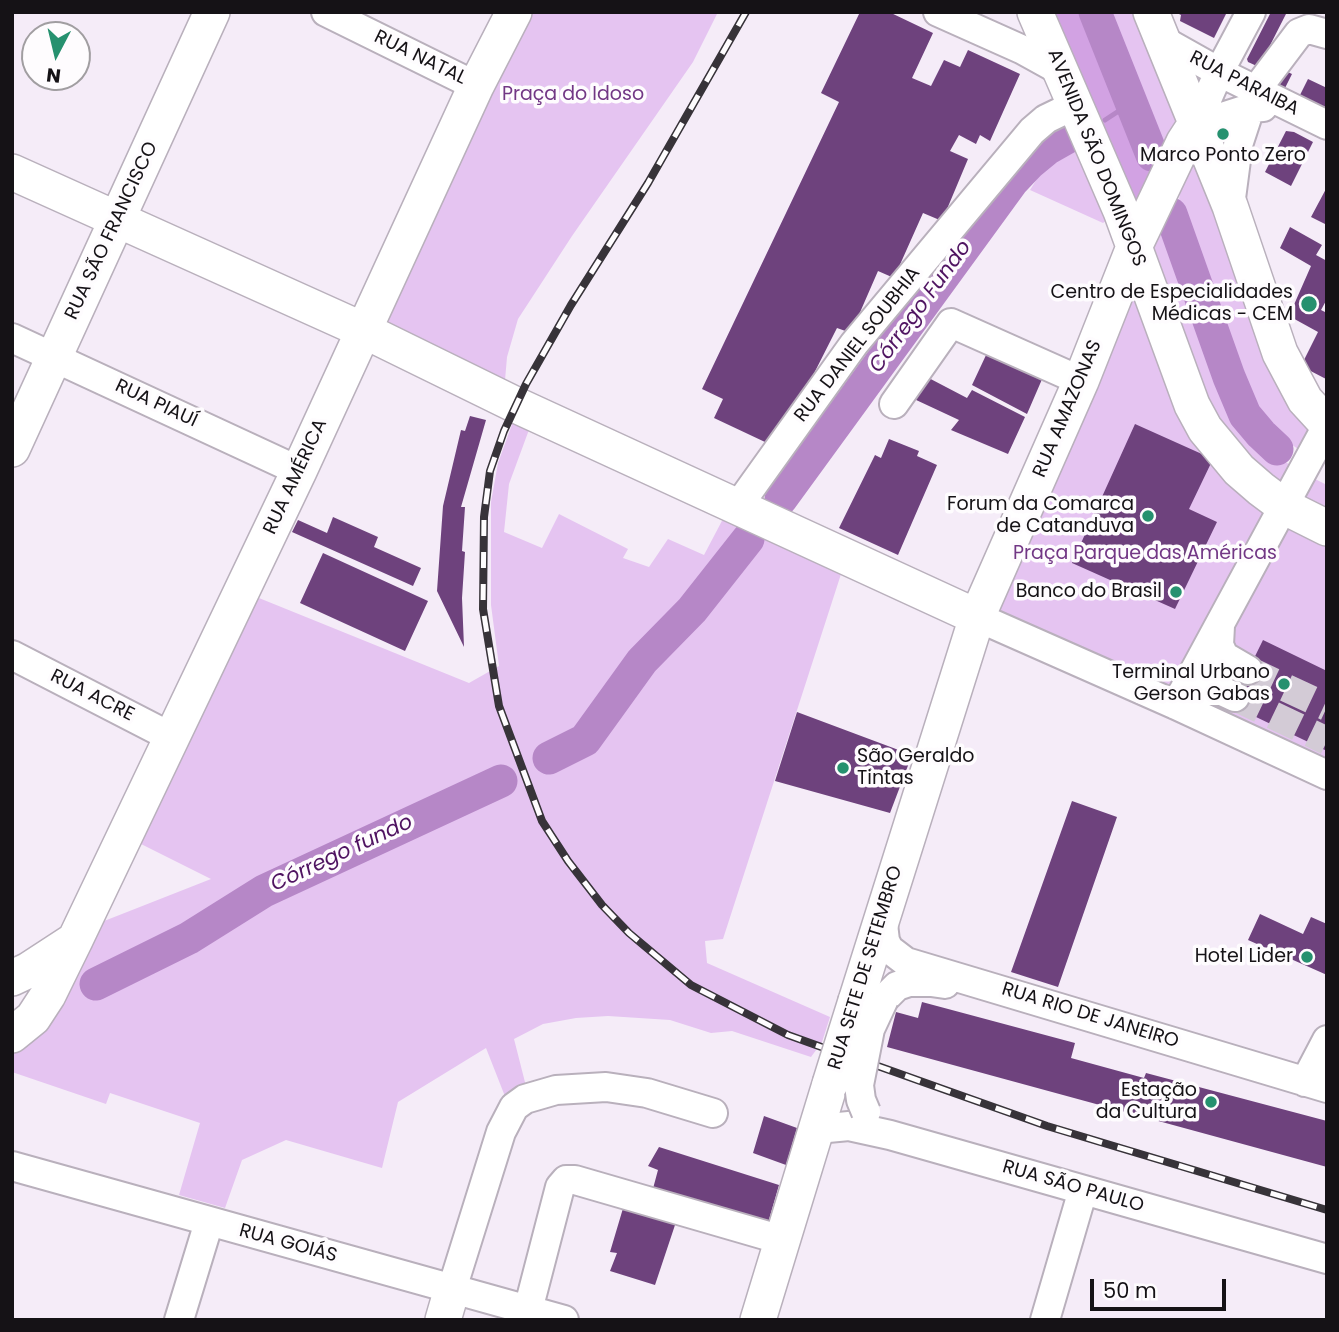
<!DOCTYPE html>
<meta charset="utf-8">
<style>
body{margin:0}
#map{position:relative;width:1339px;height:1332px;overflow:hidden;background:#f5ecf8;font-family:Poppins,sans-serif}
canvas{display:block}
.frame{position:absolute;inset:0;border:14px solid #151216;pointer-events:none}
.north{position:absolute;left:21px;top:21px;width:70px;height:70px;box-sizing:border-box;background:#fefcfe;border:2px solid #a19ea1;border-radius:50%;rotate:187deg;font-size:19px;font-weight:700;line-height:28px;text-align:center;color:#151216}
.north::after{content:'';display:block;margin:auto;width:24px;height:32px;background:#26916f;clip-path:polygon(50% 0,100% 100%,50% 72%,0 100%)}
.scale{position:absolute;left:1090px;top:1279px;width:136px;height:32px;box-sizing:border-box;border:4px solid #151216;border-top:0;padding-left:9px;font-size:21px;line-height:24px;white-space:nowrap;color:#151216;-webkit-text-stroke:5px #fefcfe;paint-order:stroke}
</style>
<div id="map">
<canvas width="1339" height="1332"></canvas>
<div class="frame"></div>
<div class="north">N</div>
<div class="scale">50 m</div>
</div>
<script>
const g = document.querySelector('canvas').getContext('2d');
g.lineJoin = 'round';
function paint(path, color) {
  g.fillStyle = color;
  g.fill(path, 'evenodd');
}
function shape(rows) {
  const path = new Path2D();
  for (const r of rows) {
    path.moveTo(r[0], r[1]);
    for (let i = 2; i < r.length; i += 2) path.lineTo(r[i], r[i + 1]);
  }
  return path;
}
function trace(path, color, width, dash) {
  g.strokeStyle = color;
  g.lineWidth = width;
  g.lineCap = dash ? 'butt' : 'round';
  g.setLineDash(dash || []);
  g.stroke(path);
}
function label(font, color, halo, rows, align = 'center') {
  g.font = font + ' Poppins,sans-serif';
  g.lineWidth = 7;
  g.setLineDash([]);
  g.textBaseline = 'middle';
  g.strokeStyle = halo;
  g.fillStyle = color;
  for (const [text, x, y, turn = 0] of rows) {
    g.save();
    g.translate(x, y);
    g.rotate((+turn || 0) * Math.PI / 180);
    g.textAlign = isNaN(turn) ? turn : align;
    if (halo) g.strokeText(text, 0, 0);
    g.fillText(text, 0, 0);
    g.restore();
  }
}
const green = shape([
 [524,12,718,12,693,62,572,236,518,319,507,357,504,392,378,326],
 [1105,12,1136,12,1178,117,1161,156],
 [1075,145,1118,212,1103,223,1030,190,1040,174],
 [1193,157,1309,429,1298,449,1278,435,1259,414,1243,380,1179,199,1182,180],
 [1165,224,1236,419,1257,445,1292,466,1281,489,1217,426,1150,249],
 [1134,277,1182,412,1327,541,1327,765,991,612],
 [514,419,530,427,509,484,504,532,542,548,559,514,628,549,623,558,649,567,668,539,704,555,724,517,842,571,723,939,705,941,707,963,830,1017,822,1042,811,1057,732,1031,711,1033,670,1020,608,1016,576,1018,543,1024,514,1039,528,1094,508,1104,486,1048,398,1102,382,1168,286,1140,242,1160,225,1208,179,1195,200,1123,110,1093,106,1104,12,1072,12,1039,94,925,211,879,135,841,254,596,469,683,499,666,491,605,491,502,498,463],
 [1315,479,1327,485,1327,514,1303,501]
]);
const forest = shape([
 [1050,12,1086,12,1152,179,1135,215]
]);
const stream = shape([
 [1105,120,1131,103]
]);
const river = shape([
 [1095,12,1152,155],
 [1171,214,1229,377,1245,415,1261,434,1277,449],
 [781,499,1012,182,1030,163,1047,149,1077,132],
 [549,758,585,740,642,661,692,610,748,539],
 [96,984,189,938,264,891,501,781]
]);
const building = shape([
 [860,12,889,12,933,33,912,78,931,86,944,60,960,67,968,50,1020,74,990,141,980,135,976,144,959,135,950,151,968,159,942,221,923,213,894,278,878,271,851,333,837,328,800,401,765,442,714,418,723,399,702,389,839,102,821,93],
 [1175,12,1227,12,1214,38,1180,21,1181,15],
 [1271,12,1287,12,1259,67,1248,62,1247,59],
 [1279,68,1292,74,1285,88,1272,81],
 [1308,79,1327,88,1327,109,1300,95],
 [1286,131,1294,132,1313,142,1291,186,1265,172],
 [1327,187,1327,225,1311,217],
 [1290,227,1322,245,1316,255,1327,261,1327,299,1321,310,1327,313,1326,379,1301,366,1318,332,1289,316,1311,266,1280,248],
 [987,353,1043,377,1027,414,972,385],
 [923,375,967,398,972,390,1025,417,1008,454,951,430,959,420,914,399],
 [470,416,486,420,461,507,465,507,462,551,465,552,462,598,464,647,437,591,443,506,461,430,465,431],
 [1135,424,1213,459,1189,509,1217,522,1175,609,1072,563],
 [889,439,919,451,917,456,937,465,898,555,839,528,875,455,881,458],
 [333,517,378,537,374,547,421,568,413,586,292,532,298,520,327,533],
 [323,553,428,601,405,651,300,603],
 [1263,640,1327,671,1327,751,1231,705],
 [797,712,912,755,890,813,775,781],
 [1072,801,1117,817,1058,987,1011,972],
 [1260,914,1303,934,1311,917,1327,924,1327,975,1248,940],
 [922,1002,1075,1043,1071,1058,1144,1078,1146,1073,1327,1121,1327,1167,887,1047,896,1012,918,1018],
 [764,1116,797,1128,786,1165,753,1153],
 [659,1147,779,1185,766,1230,651,1196,658,1170,648,1166],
 [624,1205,676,1222,655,1285,610,1271,617,1253,610,1252]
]);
const minorTunnel = shape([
 [1248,670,1327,707],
 [1235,697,1327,741]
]);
const minor = shape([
 [326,12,476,86],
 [938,12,1023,50,1061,71],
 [1162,40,1219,72,1327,125],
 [1197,122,1219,118,1250,108,1263,107],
 [1197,122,1219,72,1251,12],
 [1230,206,1238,145,1256,90,1299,33,1309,29,1327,34],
 [12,338,299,471],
 [894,404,951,323,1081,381],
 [738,506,854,344,1032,131,1046,119,1075,105],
 [977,617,1176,705,1327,775],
 [1220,626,1219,645,1224,656,1248,670],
 [12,655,171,737],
 [1176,705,1327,426],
 [1176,705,1198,693,1207,691,1222,691,1235,697],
 [882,916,885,941,889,949,906,962,1327,1088],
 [884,999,897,986,909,982,931,982,945,984],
 [1305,1082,1327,1040],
 [817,1129,849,1126,890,1135,1327,1259],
 [12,1166,564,1320],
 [452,1289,501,1132,514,1107,525,1099,556,1090,606,1087,647,1093,713,1113],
 [528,1310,560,1187,566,1180,575,1180,782,1240],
 [179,1320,209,1222],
 [1045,1320,1083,1190]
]);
const major = shape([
 [1035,12,1121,211,1192,405,1205,429,1239,470,1261,489,1285,507,1327,528],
 [1151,12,1230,206,1280,353,1305,400,1327,424],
 [12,172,365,331,516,405,977,617],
 [12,449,212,12],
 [12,978,29,970,75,940],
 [856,1001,977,617,1081,381,1134,247,1184,142,1197,122],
 [12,1035,33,1018,48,995,75,940,299,471,476,86,514,12],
 [443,1320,452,1289],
 [758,1320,830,1084]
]);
const rail = shape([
 [746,12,648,183,571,305,526,384,504,431,490,471,484,517,483,609,499,706,542,821,568,861,602,905,629,933,691,985,788,1035,827,1049],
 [875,1065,1047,1126,1327,1210]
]);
const minorBridge = shape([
 [866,1112,861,1100,859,1085,870,1029,884,999]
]);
const majorBridge = shape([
 [830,1084,856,1001]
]);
const markers = [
 [1223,134,7,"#26916f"],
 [1309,304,9,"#26916f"],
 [1148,516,7,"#26916f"],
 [1176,592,7,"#26916f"],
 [1284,684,7,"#26916f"],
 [843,768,7,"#26916f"],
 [1307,957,7,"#26916f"],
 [1211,1102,7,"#26916f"]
];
const streetNames = [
 ["RUA NATAL",420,58,26],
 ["RUA PARAIBA",1244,84,27],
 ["AVENIDA SÃO DOMINGOS",1096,158,68],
 ["RUA SÃO FRANCISCO",112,231,-65],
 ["RUA DANIEL SOUBHIA",858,345,-52],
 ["RUA PIAUÍ",156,404,25],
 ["RUA AMAZONAS",1068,409,-67],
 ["RUA AMÉRICA",296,477,-65],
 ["RUA ACRE",92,696,27],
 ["RUA SETE DE SETEMBRO",866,968,-73],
 ["RUA RIO DE JANEIRO",1090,1016,17],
 ["RUA SÃO PAULO",1073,1187,16],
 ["RUA GOIÁS",288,1244,15]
];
const parkNames = [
 ["Praça do Idoso",573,95],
 ["Praça Parque das Américas",1145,554]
];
const poiNames = [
 ["Marco Ponto Zero",1223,156,"center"],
 ["Centro de Especialidades",1293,293],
 ["Médicas - CEM",1293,315],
 ["Forum da Comarca",1134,505],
 ["de Catanduva",1134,527],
 ["Banco do Brasil",1162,592],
 ["Terminal Urbano",1270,673],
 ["Gerson Gabas",1270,695],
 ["São Geraldo",857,757,"left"],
 ["Tintas",857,779,"left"],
 ["Hotel Lider",1293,957],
 ["Estação",1197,1091],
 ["da Cultura",1197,1113]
];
const waterNames = [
 ["Córrego Fundo",921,307,-54],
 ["Córrego fundo",342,854,-25]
];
paint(green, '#e5c4f1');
paint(forest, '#d2a2e3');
trace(stream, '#b687c7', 5);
trace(river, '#b687c7', 33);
paint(building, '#6e427d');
trace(minorTunnel, '#d3cbd6', 28, [28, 14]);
trace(minor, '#b9b0bc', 32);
trace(major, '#b9b0bc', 38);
trace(minor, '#fff', 28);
trace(major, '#fff', 35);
trace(rail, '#373339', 8);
trace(rail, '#fefcfe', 5, [16]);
trace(minorBridge, '#b9b0bc', 32, []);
trace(majorBridge, '#b9b0bc', 38, []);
trace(minorBridge, '#fff', 28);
trace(majorBridge, '#fff', 35);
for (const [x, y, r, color] of markers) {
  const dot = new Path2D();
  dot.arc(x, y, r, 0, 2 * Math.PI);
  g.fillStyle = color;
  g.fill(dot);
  trace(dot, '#fefcfe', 2.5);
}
label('19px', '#151216', '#fefcfe', streetNames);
label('19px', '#723785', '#fefcfe', parkNames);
label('19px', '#151216', '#fefcfe', poiNames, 'right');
label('italic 21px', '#4f1361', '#fefcfe', waterNames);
</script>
